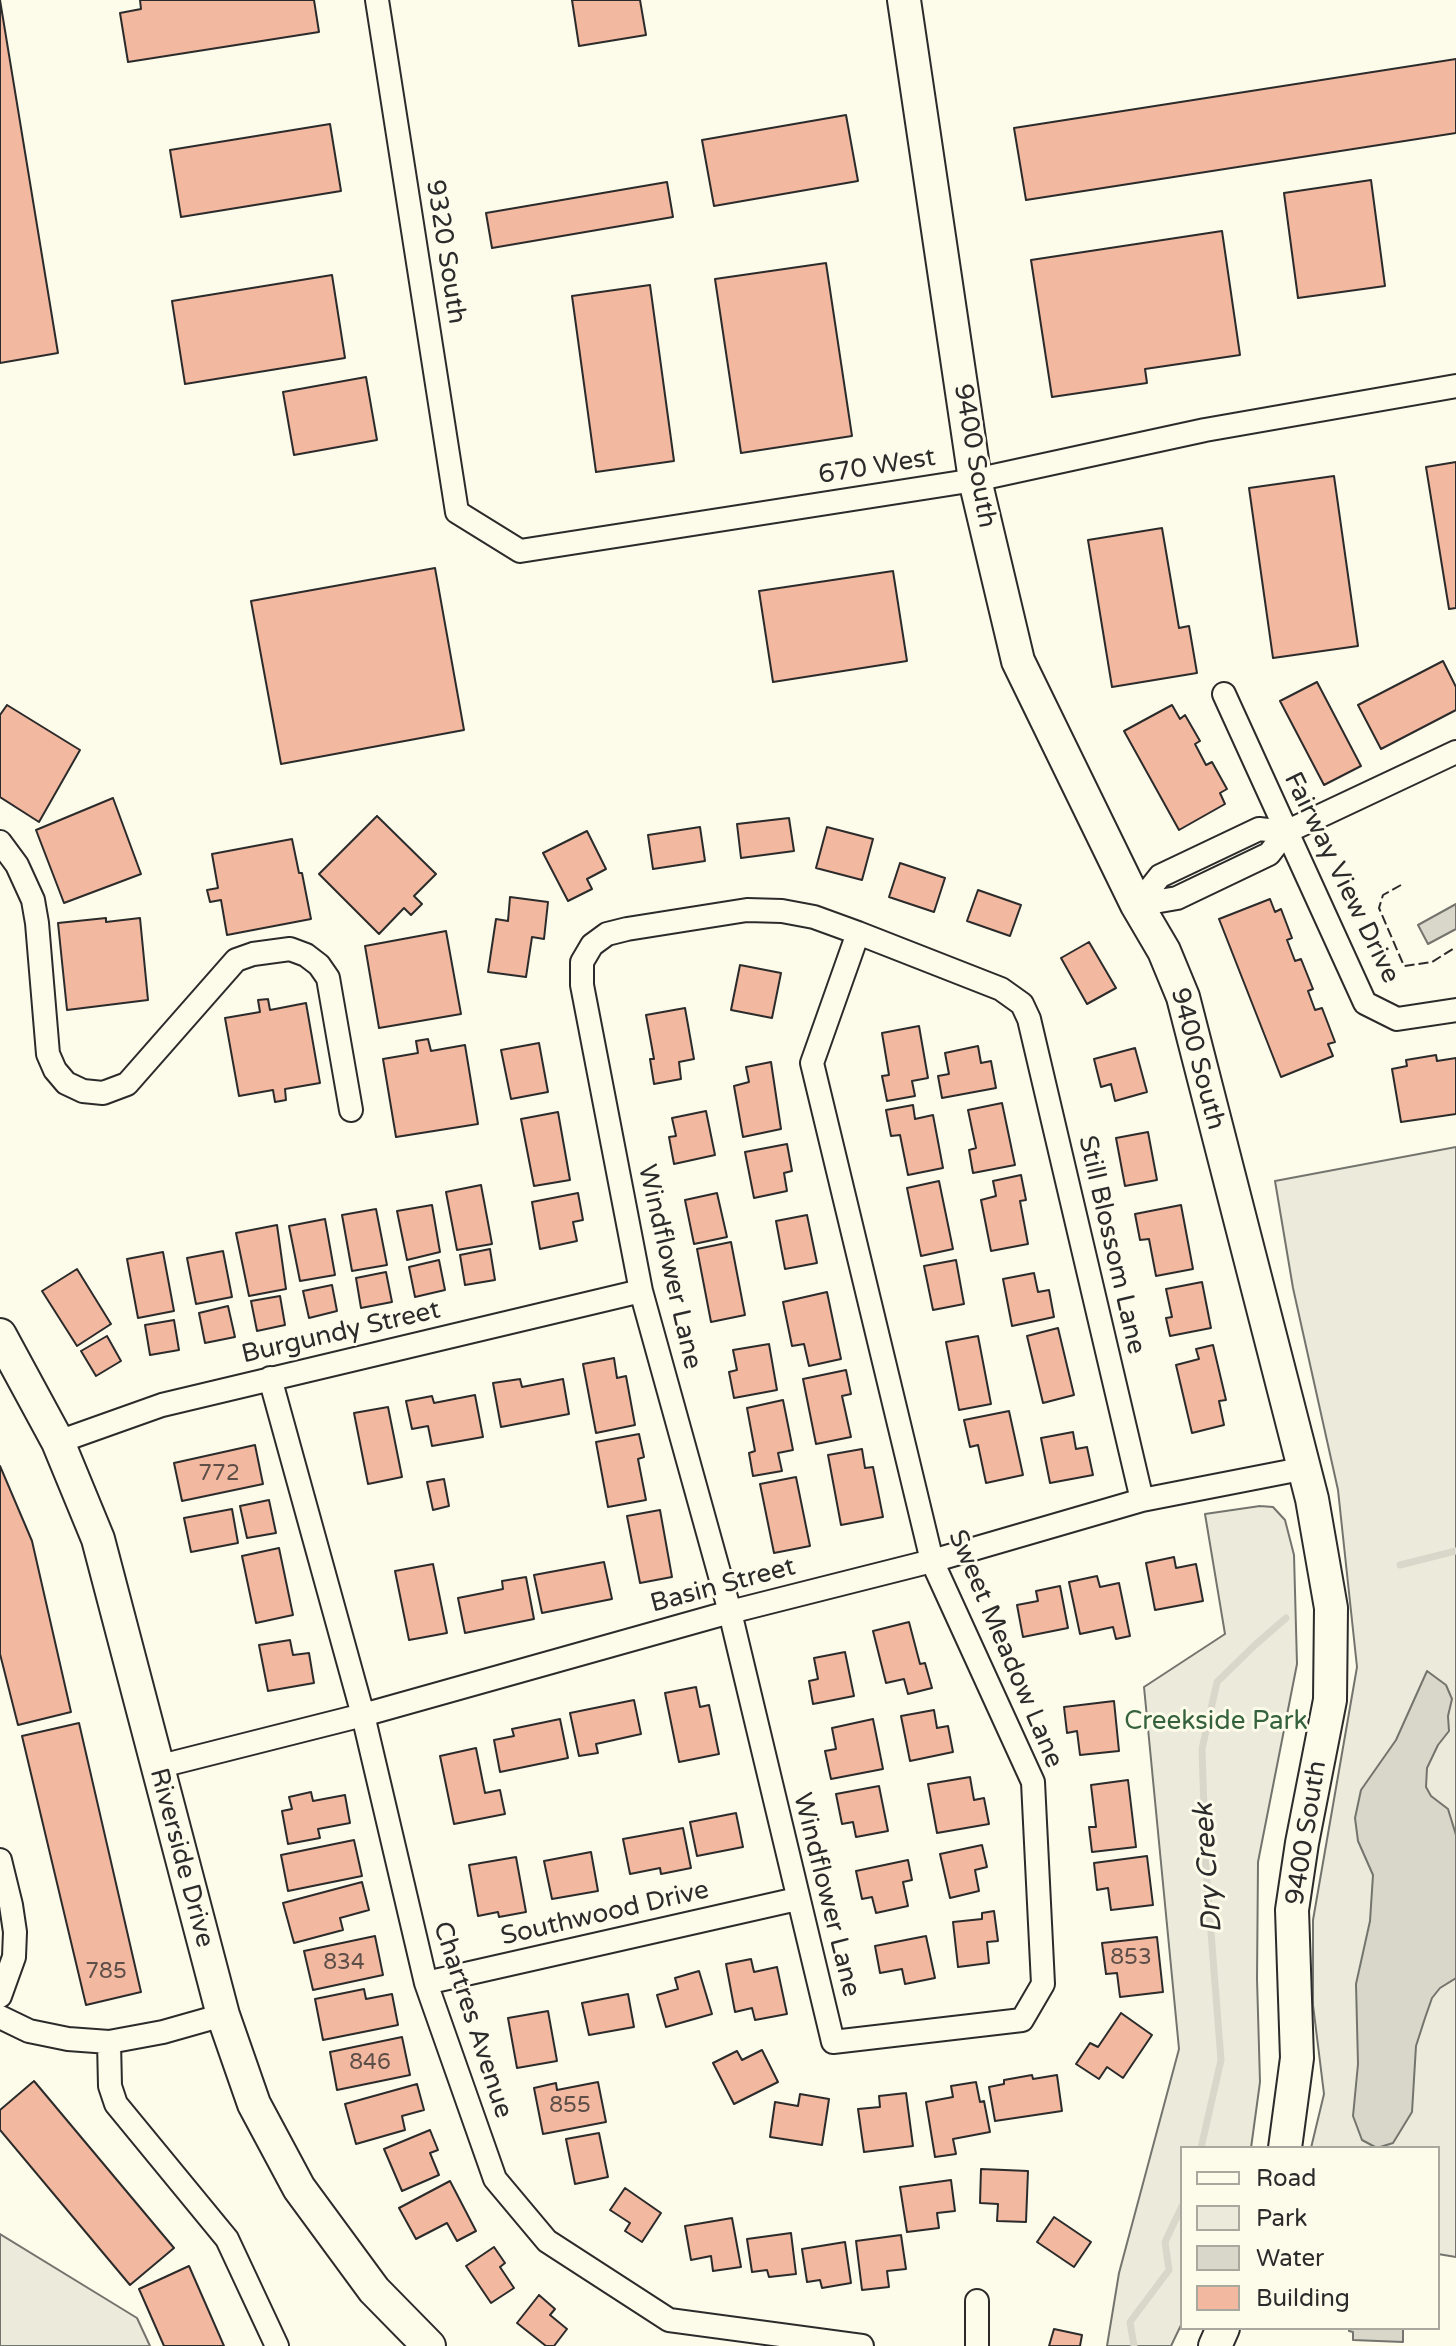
<!DOCTYPE html>
<style>
body{margin:0}
#map{position:relative;width:1456px;height:2346px;overflow:hidden;background:#fdfbea;font-family:"Varela Round",sans-serif}
canvas{display:block}
.legend{position:absolute;left:1180px;top:2146px;width:260px;height:184px;box-sizing:border-box;background:#fdfbea;border:2px solid #a9a89e;margin:0;padding:10px 14px;list-style:none;font-size:24px;color:#2b2b2b}
.legend li{display:flex;align-items:center;gap:16px;height:40px}
.legend b{width:40px;border:2px solid #a9a89e}
</style>
<div id="map">
<canvas width="1456" height="2346"></canvas>
<ul class="legend">
<li><b style="height:10px;background:#fdfbea"></b>Road</li>
<li><b style="height:22px;background:#ecebdb"></b>Park</li>
<li><b style="height:22px;background:#d8d7c9"></b>Water</li>
<li><b style="height:22px;background:#f2b8a0"></b>Building</li>
</ul>
</div>
<script>
const g = document.querySelector('canvas').getContext('2d');
g.lineJoin = 'round';
function paint(path, color) {
  g.fillStyle = color;
  g.fill(path, 'evenodd');
}
function shape(rows) {
  const path = new Path2D();
  for (const r of rows) {
    path.moveTo(r[0], r[1]);
    for (let i = 2; i < r.length; i += 2) path.lineTo(r[i], r[i + 1]);
  }
  return path;
}
function trace(path, color, width, dash) {
  g.strokeStyle = color;
  g.lineWidth = width;
  g.lineCap = dash ? 'butt' : 'round';
  g.setLineDash(dash || []);
  g.stroke(path);
}
function label(font, color, halo, rows, align = 'center') {
  g.font = font + ' "Varela Round",sans-serif';
  g.lineWidth = 6;
  g.setLineDash([]);
  g.textBaseline = 'middle';
  g.strokeStyle = halo;
  g.fillStyle = color;
  for (const [text, x, y, turn = 0] of rows) {
    g.save();
    g.translate(x, y);
    g.rotate((+turn || 0) * Math.PI / 180);
    g.textAlign = isNaN(turn) ? turn : align;
    if (halo) g.strokeText(text, 0, 0);
    g.fillText(text, 0, 0);
    g.restore();
  }
}
const green = shape([
 [1456,1147,1456,2257,1438,2254,1438,2148,1311,2148,1324,2094,1313,2005,1313,1920,1357,1667,1338,1490,1293,1288,1275,1181,1456,1147],
 [1260,1506,1273,1507,1285,1520,1294,1555,1297,1664,1258,1862,1257,1979,1260,2082,1251,2148,1182,2148,1182,2323,1171,2346,1107,2346,1119,2273,1179,2049,1144,1687,1225,1634,1205,1514,1260,1506],
 [0,2234,137,2318,150,2346,0,2346,0,2234]
]);
const water = shape([
 [1456,904,1456,929,1428,944,1418,925,1456,904],
 [1427,1671,1446,1685,1452,1699,1448,1716,1449,1731,1438,1745,1427,1768,1426,1787,1431,1796,1448,1809,1456,1835,1456,1978,1440,1988,1432,1998,1425,2018,1416,2046,1412,2112,1393,2143,1377,2148,1362,2140,1353,2116,1358,2064,1356,1984,1370,1921,1373,1875,1358,1841,1355,1818,1361,1790,1396,1740,1427,1671],
 [1349,2328,1403,2328,1403,2342,1353,2340,1353,2332,1349,2331,1349,2328]
]);
const stream = shape([
 [1400,1565,1456,1551],
 [1201,2148,1221,2060,1206,1869,1202,1749,1217,1682,1255,1645,1286,1618],
 [1134,2346,1130,2322,1169,2270,1165,2242,1182,2206]
]);
const building = shape([
 [0,0,58,353,0,363,0,0],
 [140,0,314,0,319,32,128,62,120,13,141,9,140,0],
 [572,0,640,0,646,35,579,46,572,0],
 [1456,59,1456,133,1026,200,1014,128,1456,59],
 [846,115,858,181,714,206,702,140,846,115],
 [330,124,341,191,181,217,170,150,330,124],
 [1371,180,1385,286,1298,298,1284,193,1371,180],
 [667,182,673,217,492,248,486,213,667,182],
 [1222,231,1240,355,1145,369,1147,383,1052,397,1031,260,1222,231],
 [826,263,852,436,741,453,715,279,826,263],
 [332,275,345,358,185,384,172,301,332,275],
 [650,285,674,461,596,472,572,296,650,285],
 [366,377,377,440,294,455,283,392,366,377],
 [1456,462,1456,608,1449,609,1426,467,1456,462],
 [1334,476,1358,646,1273,658,1249,488,1334,476],
 [1162,528,1179,628,1189,626,1197,673,1112,687,1088,540,1162,528],
 [435,568,464,730,281,764,251,601,435,568],
 [893,571,907,661,773,682,759,591,893,571],
 [1443,661,1456,687,1456,710,1381,749,1358,705,1443,661],
 [1317,682,1361,766,1324,785,1280,701,1317,682],
 [7,705,80,750,39,822,0,797,0,715,7,705],
 [1172,705,1180,719,1185,715,1200,741,1195,744,1206,765,1212,762,1227,789,1220,793,1225,804,1179,830,1124,731,1172,705],
 [113,798,141,874,64,903,36,830,113,798],
 [377,816,436,874,414,896,422,904,411,915,404,908,379,934,319,874,377,816],
 [789,818,794,851,741,858,737,824,789,818],
 [700,827,705,861,653,869,648,835,700,827],
 [827,827,873,839,862,880,816,868,827,827],
 [587,831,606,869,587,879,592,889,568,901,543,853,587,831],
 [292,839,299,873,302,873,311,919,227,935,221,900,210,902,207,890,218,888,212,854,292,839],
 [900,863,945,878,934,912,889,897,900,863],
 [978,890,1021,905,1010,936,967,921,978,890],
 [510,897,548,902,544,939,532,937,526,977,488,972,496,919,508,921,510,897],
 [1270,899,1275,912,1281,909,1292,938,1287,940,1295,961,1301,959,1313,989,1308,991,1315,1010,1322,1008,1335,1042,1328,1044,1333,1056,1281,1077,1219,919,1270,899],
 [106,918,106,922,140,918,148,1000,67,1010,58,923,106,918],
 [446,931,461,1014,379,1028,365,946,446,931],
 [1089,942,1116,988,1087,1004,1061,958,1089,942],
 [740,965,781,973,772,1018,731,1010,740,965],
 [268,999,270,1010,306,1003,320,1083,285,1089,286,1100,275,1102,273,1090,239,1096,225,1018,260,1012,258,1000,268,999],
 [685,1008,694,1059,679,1062,681,1079,654,1084,650,1059,654,1059,646,1015,685,1008],
 [919,1026,928,1078,912,1081,915,1096,887,1101,882,1076,889,1075,882,1033,919,1026],
 [428,1039,431,1051,465,1045,478,1124,396,1137,383,1059,418,1053,416,1041,428,1039],
 [539,1043,548,1092,511,1099,501,1050,539,1043],
 [978,1046,981,1063,991,1061,996,1088,942,1098,938,1076,949,1074,945,1053,978,1046],
 [1135,1048,1147,1092,1115,1101,1111,1084,1101,1087,1094,1059,1135,1048],
 [1436,1055,1437,1061,1456,1058,1456,1114,1401,1122,1392,1069,1407,1066,1406,1060,1436,1055],
 [771,1062,781,1129,743,1137,734,1086,749,1082,746,1067,771,1062],
 [1002,1103,1015,1165,973,1173,969,1150,976,1148,968,1110,1002,1103],
 [913,1105,915,1119,933,1115,943,1168,908,1175,900,1135,891,1136,886,1110,913,1105],
 [706,1111,715,1155,674,1164,669,1137,676,1136,672,1118,706,1111],
 [558,1112,570,1180,534,1186,521,1119,558,1112],
 [1148,1132,1157,1180,1125,1186,1116,1138,1148,1132],
 [787,1144,792,1171,784,1173,787,1191,754,1198,745,1152,787,1144],
 [1021,1175,1026,1200,1020,1201,1028,1244,991,1251,981,1200,996,1196,993,1181,1021,1175],
 [939,1181,953,1249,921,1256,907,1188,939,1181],
 [481,1185,492,1244,457,1250,446,1192,481,1185],
 [578,1193,583,1220,573,1222,577,1241,540,1249,532,1202,578,1193],
 [717,1193,727,1237,694,1244,685,1200,717,1193],
 [432,1205,440,1252,407,1260,397,1211,432,1205],
 [1181,1205,1193,1269,1156,1276,1149,1239,1140,1240,1135,1214,1181,1205],
 [376,1209,387,1265,352,1271,342,1215,376,1209],
 [807,1215,817,1263,785,1269,776,1221,807,1215],
 [325,1219,335,1275,300,1281,289,1226,325,1219],
 [277,1225,286,1289,249,1296,236,1233,277,1225],
 [731,1242,745,1315,711,1322,697,1249,731,1242],
 [490,1249,495,1280,465,1285,460,1255,490,1249],
 [223,1251,232,1297,196,1304,187,1258,223,1251],
 [163,1252,174,1311,138,1318,127,1259,163,1252],
 [439,1260,445,1290,415,1297,409,1267,439,1260],
 [956,1260,964,1304,933,1310,924,1266,956,1260],
 [77,1269,111,1324,77,1346,42,1291,77,1269],
 [386,1272,392,1302,361,1308,356,1278,386,1272],
 [1034,1273,1038,1292,1049,1290,1054,1317,1012,1326,1003,1279,1034,1273],
 [1202,1282,1211,1328,1170,1336,1166,1318,1172,1317,1166,1289,1202,1282],
 [332,1285,337,1311,309,1318,303,1291,332,1285],
 [827,1292,841,1359,809,1366,804,1344,792,1346,783,1302,827,1292],
 [280,1296,285,1325,257,1331,251,1301,280,1296],
 [228,1306,235,1337,205,1343,199,1313,228,1306],
 [174,1320,179,1350,150,1355,145,1325,174,1320],
 [1058,1328,1074,1395,1043,1403,1027,1336,1058,1328],
 [107,1336,121,1361,96,1376,81,1351,107,1336],
 [978,1336,991,1404,959,1410,946,1342,978,1336],
 [769,1344,777,1390,734,1398,729,1372,737,1370,733,1350,769,1344],
 [1213,1345,1226,1400,1219,1401,1224,1425,1192,1433,1176,1365,1199,1359,1196,1349,1213,1345],
 [614,1358,617,1378,626,1376,635,1425,596,1433,583,1364,614,1358],
 [846,1370,851,1394,842,1396,851,1437,816,1444,803,1379,846,1370],
 [520,1379,522,1387,563,1379,569,1414,501,1427,493,1383,520,1379],
 [475,1395,483,1437,432,1446,428,1426,412,1429,406,1401,432,1396,434,1403,475,1395],
 [783,1400,793,1450,778,1453,782,1471,753,1476,749,1453,755,1451,747,1408,783,1400],
 [388,1407,402,1477,368,1484,354,1413,388,1407],
 [1009,1411,1023,1475,986,1483,978,1445,970,1447,964,1420,1009,1411],
 [1073,1432,1076,1449,1087,1447,1093,1475,1050,1483,1041,1438,1073,1432],
 [639,1434,644,1457,638,1459,646,1500,608,1507,596,1442,639,1434],
 [255,1445,263,1484,182,1501,174,1463,255,1445],
 [862,1449,865,1468,873,1467,883,1517,841,1525,828,1455,862,1449],
 [0,1466,32,1541,71,1712,18,1725,0,1654,0,1466],
 [796,1477,810,1546,774,1553,760,1484,796,1477],
 [444,1479,449,1506,433,1510,427,1482,444,1479],
 [269,1500,276,1533,247,1538,240,1506,269,1500],
 [232,1509,238,1543,191,1552,184,1518,232,1509],
 [660,1510,672,1577,640,1583,627,1516,660,1510],
 [279,1548,293,1615,256,1623,242,1556,279,1548],
 [1174,1557,1176,1568,1196,1564,1203,1601,1155,1610,1146,1563,1174,1557],
 [604,1562,612,1599,542,1613,534,1575,604,1562],
 [433,1564,447,1633,409,1640,395,1571,433,1564],
 [1097,1576,1100,1587,1119,1583,1130,1636,1116,1639,1113,1627,1080,1634,1069,1582,1097,1576],
 [526,1577,534,1619,465,1633,458,1598,503,1589,502,1581,526,1577],
 [1060,1586,1068,1628,1023,1637,1017,1605,1038,1601,1036,1591,1060,1586],
 [909,1622,920,1664,925,1663,932,1688,908,1694,904,1679,886,1683,873,1631,909,1622],
 [290,1640,293,1655,309,1653,314,1683,268,1691,259,1645,290,1640],
 [845,1652,854,1696,813,1704,809,1681,818,1679,814,1658,845,1652],
 [696,1687,700,1707,709,1705,719,1754,679,1762,665,1693,696,1687],
 [634,1700,641,1734,596,1744,598,1753,579,1756,570,1713,634,1700],
 [1114,1701,1119,1751,1080,1755,1077,1731,1067,1733,1064,1707,1114,1701],
 [934,1710,937,1728,948,1726,953,1752,910,1761,901,1716,934,1710],
 [560,1719,568,1758,500,1772,494,1740,514,1736,512,1729,560,1719],
 [873,1719,883,1769,831,1779,825,1751,836,1749,832,1728,873,1719],
 [79,1723,141,1992,86,2005,22,1736,79,1723],
 [476,1748,485,1793,500,1790,505,1814,454,1824,440,1756,476,1748],
 [970,1777,974,1800,984,1798,989,1824,937,1833,928,1784,970,1777],
 [1128,1780,1136,1847,1092,1852,1089,1827,1096,1827,1091,1785,1128,1780],
 [879,1786,888,1831,856,1837,853,1822,842,1824,836,1794,879,1786],
 [311,1792,313,1801,345,1795,350,1823,318,1829,320,1838,288,1844,282,1811,292,1809,289,1797,311,1792],
 [736,1813,743,1847,697,1856,690,1822,736,1813],
 [683,1828,691,1868,661,1874,660,1868,630,1874,623,1839,683,1828],
 [354,1840,362,1876,288,1891,281,1855,354,1840],
 [982,1845,987,1867,975,1870,979,1891,950,1898,940,1854,982,1845],
 [591,1852,598,1891,552,1899,544,1861,591,1852],
 [1147,1856,1153,1905,1111,1910,1108,1888,1097,1890,1094,1863,1147,1856],
 [516,1857,526,1912,499,1917,498,1912,478,1916,469,1865,516,1857],
 [908,1860,912,1880,903,1882,908,1906,876,1913,872,1897,862,1899,856,1871,908,1860],
 [362,1882,369,1910,340,1918,343,1930,294,1943,283,1903,362,1882],
 [994,1911,998,1941,987,1942,989,1963,958,1967,953,1922,982,1919,982,1913,994,1911],
 [375,1936,383,1975,313,1990,304,1951,375,1936],
 [926,1936,935,1978,905,1984,902,1969,880,1973,875,1946,926,1936],
 [1157,1937,1163,1992,1120,1997,1117,1973,1106,1974,1102,1943,1157,1937],
 [751,1959,754,1972,777,1967,787,2014,755,2020,752,2008,735,2012,726,1964,751,1959],
 [699,1971,712,2014,666,2027,657,1995,678,1989,675,1978,699,1971],
 [364,1989,366,1999,392,1994,398,2025,323,2040,315,1999,364,1989],
 [628,1994,634,2027,589,2035,582,2003,628,1994],
 [548,2011,557,2061,517,2068,508,2018,548,2011],
 [1121,2013,1152,2035,1123,2078,1107,2067,1099,2079,1076,2064,1090,2043,1098,2047,1121,2013],
 [402,2037,410,2075,337,2090,330,2052,402,2037],
 [762,2050,778,2082,734,2104,713,2063,737,2051,742,2060,762,2050],
 [1032,2075,1033,2079,1057,2075,1062,2111,995,2121,989,2087,1004,2084,1004,2080,1032,2075],
 [34,2081,174,2248,130,2285,0,2130,0,2110,34,2081],
 [598,2082,606,2122,543,2134,534,2088,556,2083,557,2090,598,2082],
 [976,2082,980,2102,984,2101,990,2132,953,2139,956,2154,935,2157,926,2102,953,2097,951,2086,976,2082],
 [417,2084,424,2110,402,2116,405,2130,356,2144,345,2104,417,2084],
 [906,2093,913,2146,864,2152,858,2109,880,2107,879,2096,906,2093],
 [800,2094,829,2099,822,2145,770,2137,775,2102,798,2106,800,2094],
 [430,2130,438,2150,430,2153,439,2175,402,2191,384,2149,430,2130],
 [599,2133,608,2177,575,2184,566,2139,599,2133],
 [981,2169,1028,2171,1026,2222,997,2221,998,2204,980,2203,981,2169],
 [951,2180,955,2211,937,2213,939,2228,907,2232,900,2187,951,2180],
 [450,2181,476,2231,457,2241,447,2223,416,2239,399,2208,450,2181],
 [625,2188,661,2213,642,2242,625,2231,630,2223,610,2210,625,2188],
 [1054,2217,1091,2242,1074,2267,1037,2242,1054,2217],
 [732,2218,741,2267,713,2271,711,2256,691,2260,685,2226,732,2218],
 [791,2233,796,2274,769,2277,767,2270,752,2272,747,2239,791,2233],
 [901,2235,906,2269,887,2271,889,2287,862,2290,856,2241,901,2235],
 [845,2242,851,2283,822,2288,820,2280,807,2282,802,2249,845,2242],
 [494,2247,505,2263,500,2267,514,2288,491,2303,466,2266,494,2247],
 [189,2266,224,2346,164,2346,139,2289,189,2266],
 [539,2295,555,2309,550,2315,567,2329,554,2346,546,2346,517,2323,539,2295],
 [1054,2329,1082,2335,1080,2346,1049,2346,1054,2329]
]);
const street = shape([
 [377,0,457,512,520,551,975,480,1205,430,1456,386],
 [1224,694,1365,1003,1397,1019,1456,1010],
 [0,842,17,865,33,900,37,923,48,1054,55,1070,66,1083,83,1091,103,1093,127,1084,236,960,253,954,290,949,306,955,319,965,328,978,351,1110],
 [1137,905,1177,898,1269,854,1286,832,1456,752],
 [1137,905,1160,876,1259,829,1286,832],
 [858,933,812,1063,932,1561,1033,1782,1043,1984,1022,2020,833,2042,730,1612,641,1291,582,985,582,962,592,945,607,934,627,929,747,910,782,911,814,917,858,933,1001,989,1022,1004,1029,1019,1142,1500],
 [270,1378,363,1715,426,1983,495,2179,547,2241,669,2320,862,2346],
 [58,1442,162,1405,641,1291],
 [157,1767,363,1715,730,1612,932,1561,1142,1500,1306,1468],
 [0,1860,11,1905,15,1932,14,1957,0,1996],
 [426,1983,797,1899],
 [0,2017,29,2031,68,2039,109,2042,163,2032,223,2015],
 [109,2042,110,2086,116,2104,227,2239,277,2346],
 [977,2346,977,2301]
]);
const secondary = shape([
 [904,0,975,480,1018,661,1137,905,1164,951,1183,997,1312,1499,1331,1608,1330,1700,1302,1843,1292,1910,1297,2058,1285,2148],
 [0,1335,58,1442,98,1539,223,2015,254,2104,299,2188,374,2290,429,2346],
 [1215,2346,1223,2328]
]);
const fence = shape([
 [1401,885,1383,895,1379,908,1404,966,1432,962,1456,947]
]);
const numberNames = [
 ["772",219,1474],
 ["853",1131,1958],
 ["834",344,1963],
 ["785",106,1972],
 ["846",370,2063],
 ["855",570,2106]
];
const streetNames = [
 ["9320 South",445,252,81],
 ["9400 South",974,456,80],
 ["670 West",877,467,-9],
 ["Fairway View Drive",1341,878,64],
 ["9400 South",1197,1059,75],
 ["Still Blossom Lane",1111,1245,77],
 ["Windflower Lane",669,1267,77],
 ["Burgundy Street",341,1333,-13],
 ["Basin Street",723,1586,-15],
 ["Sweet Meadow Lane",1005,1649,67],
 ["9400 South",1307,1833,-81],
 ["Riverside Drive",181,1858,75],
 ["Windflower Lane",826,1895,76],
 ["Southwood Drive",605,1914,-13],
 ["Chartres Avenue",472,2020,72]
];
const parkNames = [
 ["Creekside Park",1216,1722]
];
const waterNames = [
 ["Dry Creek",1209,1868,-94]
];
paint(green, '#ecebdb');
trace(green, '#74746e', 2);
paint(water, '#d8d7c9');
trace(water, '#74746e', 2);
trace(stream, '#d8d7c9', 7);
paint(building, '#f2b8a0');
trace(building, '#2b2b2b', 2);
trace(street, '#2b2b2b', 26);
trace(secondary, '#2b2b2b', 36);
trace(street, '#fdfbea', 22);
trace(secondary, '#fdfbea', 32);
trace(fence, '#2b2b2b', 2, [10, 4]);
label('22px', '#5d4e48', null, numberNames);
label('26px', '#2b2b2b', '#fdfbea', streetNames);
label('26px', '#34623c', '#fdfbea', parkNames);
label('italic 28px', '#2b2b2b', '#fdfbea', waterNames);
</script>
